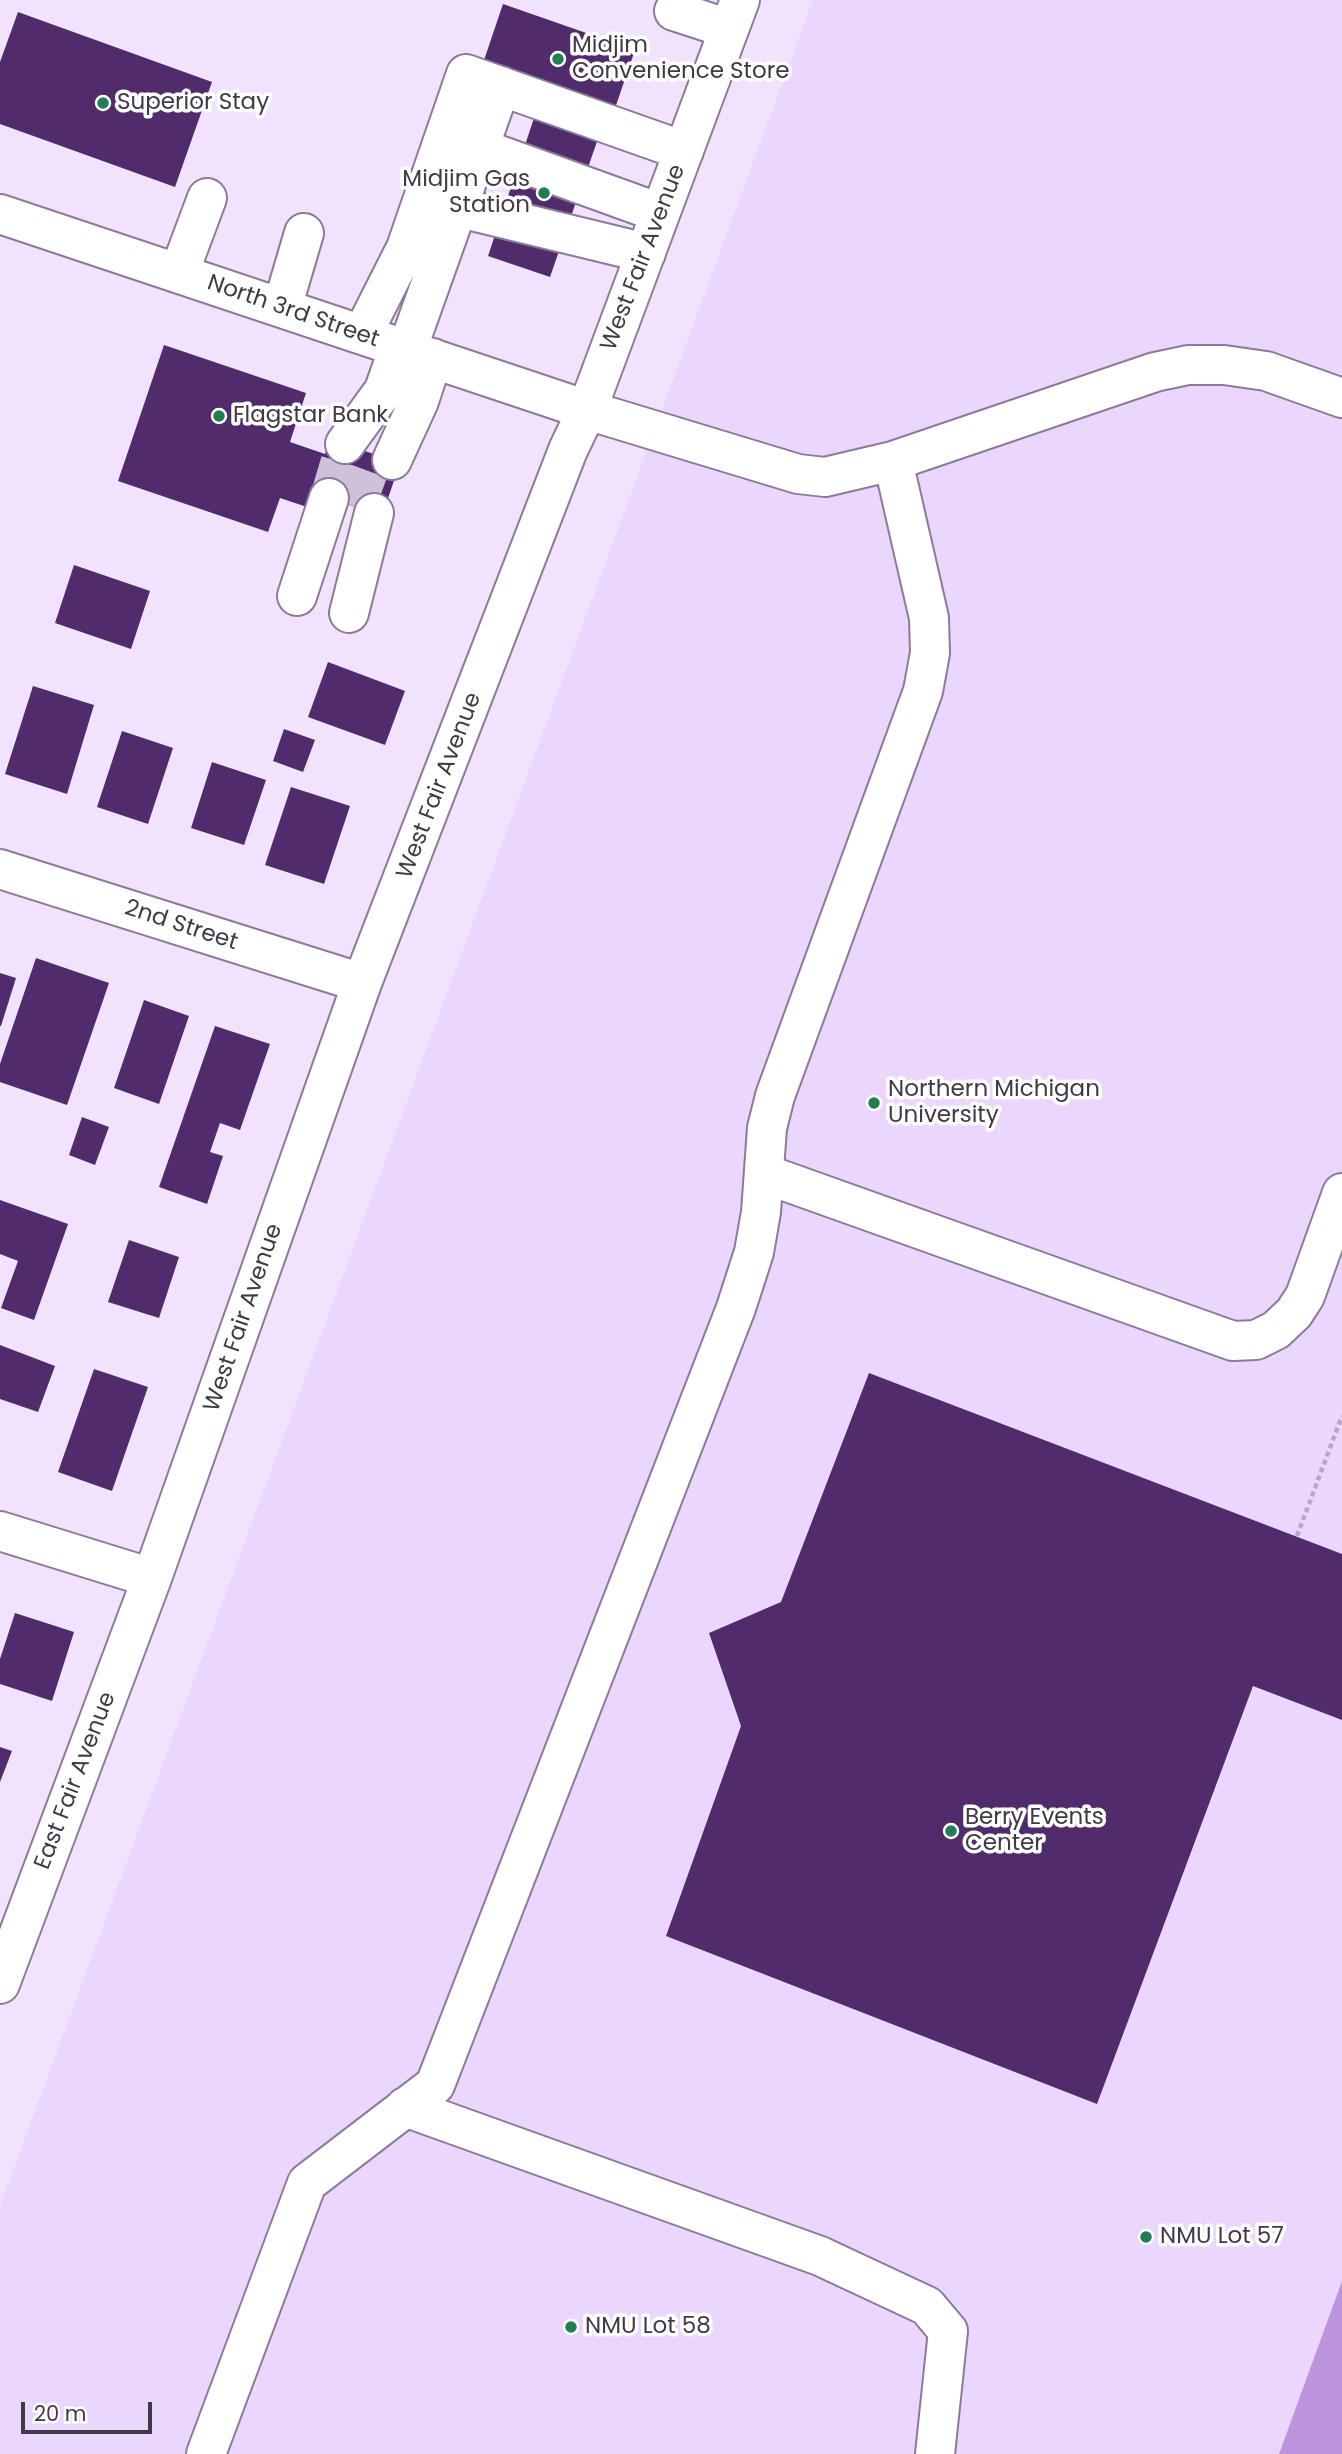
<!DOCTYPE html>
<style>
body{margin:0}
#map{position:relative;width:1342px;height:2454px;overflow:hidden;background:#f1e3fe;font-family:Poppins,sans-serif}
canvas{display:block}
.scale{position:absolute;left:21px;top:2402px;width:131px;height:32px;box-sizing:border-box;border:4px solid #403946;border-top:0;padding-left:9px;font-size:21px;line-height:24px;white-space:nowrap;color:#403946;-webkit-text-stroke:5px #fff;paint-order:stroke}
</style>
<div id="map">
<canvas width="1342" height="2454"></canvas>
<div class="scale">20 m</div>
</div>
<script>
const g = document.querySelector('canvas').getContext('2d');
g.lineJoin = 'round';
function paint(path, color) {
  g.fillStyle = color;
  g.fill(path, 'evenodd');
}
function shape(rows) {
  const path = new Path2D();
  for (const r of rows) {
    path.moveTo(r[0], r[1]);
    for (let i = 2; i < r.length; i += 2) path.lineTo(r[i], r[i + 1]);
  }
  return path;
}
function trace(path, color, width, dash) {
  g.strokeStyle = color;
  g.lineWidth = width;
  g.lineCap = dash ? 'butt' : 'round';
  g.setLineDash(dash || []);
  g.stroke(path);
}
function label(font, color, halo, rows, align = 'center') {
  g.font = font + ' Poppins,sans-serif';
  g.lineWidth = 7;
  g.setLineDash([]);
  g.textBaseline = 'middle';
  g.strokeStyle = halo;
  g.fillStyle = color;
  for (const [text, x, y, turn = 0] of rows) {
    g.save();
    g.translate(x, y);
    g.rotate((+turn || 0) * Math.PI / 180);
    g.textAlign = isNaN(turn) ? turn : align;
    if (halo) g.strokeText(text, 0, 0);
    g.fillText(text, 0, 0);
    g.restore();
  }
}
const built = shape([
 [813,0,1342,0,1342,2454,0,2454,0,2206]
]);
const forest = shape([
 [1342,2281,1342,2454,1279,2454]
]);
const building = shape([
 [503,4,635,50,613,114,481,69],
 [18,12,212,82,175,187,0,124,0,62],
 [537,109,601,130,550,277,488,256],
 [164,345,306,393,290,442,325,454,330,439,400,463,382,516,329,498,310,508,280,498,268,532,118,481],
 [74,565,150,591,131,649,55,623],
 [328,662,405,691,385,745,308,717],
 [33,686,94,705,67,794,5,774],
 [284,729,315,740,303,772,273,761],
 [122,731,173,748,148,824,97,807],
 [212,762,266,780,244,845,191,828],
 [291,787,350,806,324,884,265,865],
 [36,958,109,983,67,1105,0,1082,0,1064],
 [0,973,16,978,1,1026,0,1026],
 [144,1000,189,1016,159,1104,114,1088],
 [215,1026,270,1044,240,1130,220,1123,210,1152,223,1156,207,1204,159,1187],
 [82,1117,109,1127,95,1165,69,1155],
 [0,1200,68,1224,34,1320,1,1308,18,1261,0,1254],
 [129,1240,179,1257,159,1318,108,1302],
 [0,1345,55,1366,38,1412,0,1399],
 [94,1369,148,1387,112,1491,58,1472],
 [869,1373,1342,1554,1342,1720,1253,1686,1097,2104,666,1936,741,1726,709,1633,781,1602],
 [15,1613,74,1632,52,1701,0,1684,0,1659],
 [0,1747,12,1751,0,1782]
]);
const minorTunnel = shape([
 [329,498,345,444],
 [356,507,375,455]
]);
const path = shape([
 [1297,1536,1342,1416]
]);
const minor = shape([
 [674,11,729,29],
 [455,139,660,213],
 [431,201,646,253],
 [0,214,587,410,798,474,825,477,893,461,1155,372,1188,365,1224,365,1266,371,1342,398],
 [179,273,207,198],
 [282,308,304,233],
 [362,335,406,248,466,74,684,151],
 [407,350,501,86],
 [345,444,384,390,399,347],
 [392,460,419,401,433,358],
 [297,596,329,498],
 [349,613,374,513],
 [0,869,362,983],
 [765,1174,1233,1341,1256,1340,1276,1330,1294,1313,1305,1296,1342,1193],
 [0,1531,152,1578],
 [0,1984,152,1578,362,983,568,450,587,410,740,0],
 [405,2107,820,2256,927,2306,948,2331,935,2454],
 [206,2454,307,2183,435,2085,736,1308,754,1252,761,1212,767,1128,775,1096,923,691,930,653,929,618,893,461]
]);
const markers = [
 [558,59,7,"#217d54"],
 [103,103,7,"#217d54"],
 [544,193,7,"#217d54"],
 [219,416,7,"#217d54"],
 [874,1103,7,"#217d54"],
 [951,1831,7,"#217d54"],
 [1146,2237,7,"#217d54"],
 [571,2327,7,"#217d54"]
];
const poiNames = [
 ["Midjim",572,46],
 ["Convenience Store",572,72],
 ["Superior Stay",117,103],
 ["Midjim Gas",530,180,"right"],
 ["Station",530,206,"right"],
 ["Flagstar Bank",233,416],
 ["Northern Michigan",888,1090],
 ["University",888,1116],
 ["Berry Events",965,1818],
 ["Center",965,1844],
 ["NMU Lot 57",1160,2237],
 ["NMU Lot 58",585,2327]
];
const streetNames = [
 ["West Fair Avenue",644,258,-69],
 ["North 3rd Street",293,312,19],
 ["West Fair Avenue",440,786,-69],
 ["2nd Street",181,926,18],
 ["West Fair Avenue",244,1318,-71],
 ["East Fair Avenue",76,1781,-69]
];
paint(built, '#ebd6fe');
paint(forest, '#bc94dd');
paint(building, '#512c6c');
trace(minorTunnel, '#cec1d9', 38, [38, 19]);
trace(minor, '#8b7b99', 42);
trace(path, '#b6aac0', 4.5, [5, 3.5]);
trace(minor, '#fff', 38);
for (const [x, y, r, color] of markers) {
  const dot = new Path2D();
  dot.arc(x, y, r, 0, 2 * Math.PI);
  g.fillStyle = color;
  g.fill(dot);
  trace(dot, '#fff', 2.5);
}
label('23px', '#403946', '#fff', poiNames, 'left');
label('23px', '#403946', '#fff', streetNames);
</script>
